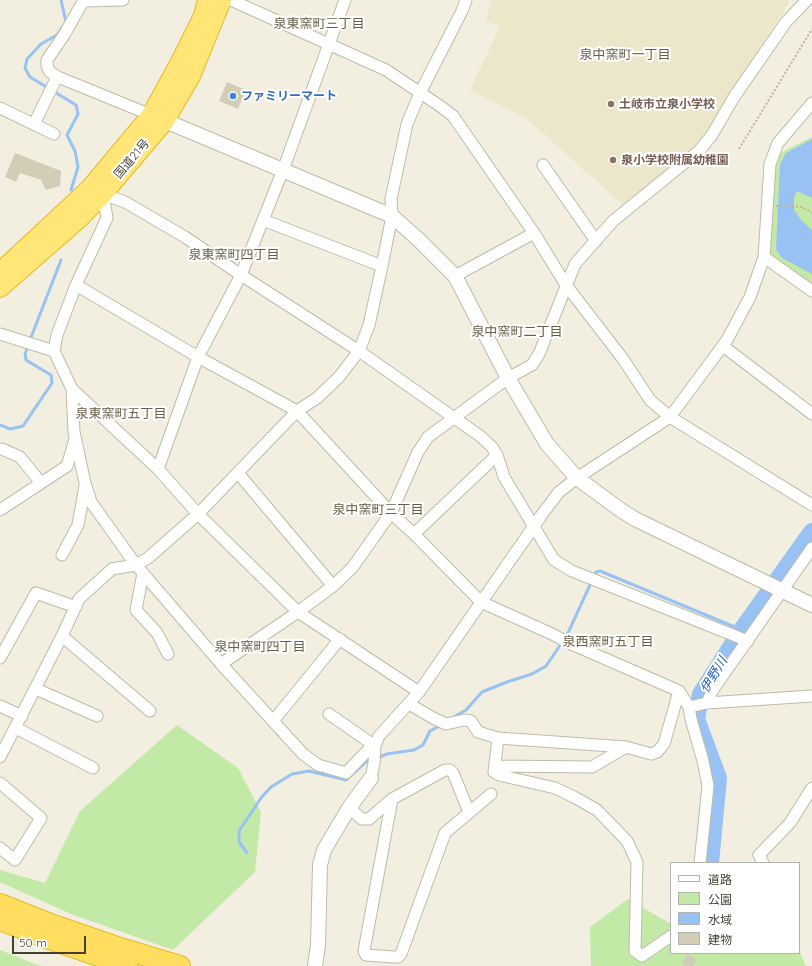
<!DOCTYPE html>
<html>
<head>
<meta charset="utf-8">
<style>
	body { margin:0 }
	#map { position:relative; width:812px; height:966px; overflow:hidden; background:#f2efe1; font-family:Quicksand,"Noto Sans JP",sans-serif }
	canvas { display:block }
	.legend { position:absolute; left:670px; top:862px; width:130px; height:92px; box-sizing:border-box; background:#fff; border:1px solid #b4b2ad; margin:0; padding:5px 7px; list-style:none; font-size:12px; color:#433f32 }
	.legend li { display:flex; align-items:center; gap:8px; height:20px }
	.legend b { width:20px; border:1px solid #b4b2ad }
	.scale { position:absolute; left:12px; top:936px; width:74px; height:18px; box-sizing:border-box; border:2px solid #433f32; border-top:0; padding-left:5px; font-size:12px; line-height:14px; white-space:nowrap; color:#433f32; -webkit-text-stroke:3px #fff; paint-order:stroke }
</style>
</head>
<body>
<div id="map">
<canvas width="812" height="966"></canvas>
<ul class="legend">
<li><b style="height:5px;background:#fff"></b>道路</li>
<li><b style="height:11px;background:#c2eaa6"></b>公園</li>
<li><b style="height:11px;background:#98c2f4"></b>水域</li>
<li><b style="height:11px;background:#d3ccb6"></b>建物</li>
</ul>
<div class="scale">50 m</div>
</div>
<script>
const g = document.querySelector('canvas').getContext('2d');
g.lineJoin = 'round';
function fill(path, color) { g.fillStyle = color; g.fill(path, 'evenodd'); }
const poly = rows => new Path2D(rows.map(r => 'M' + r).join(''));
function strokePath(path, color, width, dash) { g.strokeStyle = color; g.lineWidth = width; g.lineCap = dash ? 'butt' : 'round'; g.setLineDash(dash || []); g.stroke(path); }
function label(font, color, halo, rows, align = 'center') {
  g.font = font + ' Quicksand,"Noto Sans JP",sans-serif'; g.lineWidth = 4; g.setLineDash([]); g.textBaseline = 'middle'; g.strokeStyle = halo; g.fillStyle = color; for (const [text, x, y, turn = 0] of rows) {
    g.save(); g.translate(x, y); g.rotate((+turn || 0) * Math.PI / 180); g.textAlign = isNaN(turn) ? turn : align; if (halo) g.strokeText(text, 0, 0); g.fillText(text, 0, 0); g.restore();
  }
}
const education = poly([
	[492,0,788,0,789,3,697,146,623,205,526,118,470,90,500,26,485,21]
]);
const green = poly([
	[812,137,812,287,779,264,770,253,773,171,778,154],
	[177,725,238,768,261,812,255,872,173,950,71,914,0,882,0,870,45,883,80,811],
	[628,899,671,924,671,953,799,953,799,950,806,966,591,966,590,927],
	[0,950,35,964,43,966,0,966]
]);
const water = poly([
	[812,139,812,198,797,191,794,198,794,210,801,220,812,230,812,274,782,258,776,249,780,164,786,153]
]);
const stream = poly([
	[61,0,66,22,57,35,41,44,27,59,25,68,30,77,76,105,78,114,67,135,75,151,78,167,71,190],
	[30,340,61,260],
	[0,425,10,429,23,426,52,383,51,375,26,360,25,354,28,346],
	[452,718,466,710,482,692,507,682,532,674,546,666,567,635,596,572,600,571,742,630],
	[377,758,387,754,414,750,423,745,430,731,441,725],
	[247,853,239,842,239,831,261,798,271,787,292,774,309,771,346,780,367,761,371,760]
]);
const river = poly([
	[710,863,718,778,696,719,701,694,742,630,812,532]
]);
const building = poly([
	[227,82,246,90,238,109,219,101],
	[15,153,61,171,60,186,46,190,41,180,20,173,16,182,5,177]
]);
const minorTunnel = poly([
	[686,966,694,953]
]);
const path = poly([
	[739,149,812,29],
	[776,206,801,207,812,212]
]);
const minor = poly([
	[84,0,64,35,47,60,47,66,50,72,58,77,151,115],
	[231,0,386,70,440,106,453,116,534,233,566,285,623,359,650,400,670,417,812,505],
	[84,1,123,0],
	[0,108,54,134],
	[34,124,57,77],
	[543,165,596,241],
	[263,220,382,266],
	[764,257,812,291],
	[455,276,534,233],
	[76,285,198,357,297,411,391,513,414,534,481,602,552,634,569,643,679,691,689,707,691,719,703,761,708,786,700,863],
	[0,334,54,351],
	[723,346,812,414],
	[72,389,74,432,85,483,91,502,136,565,221,664,303,754,318,765,346,773,368,750,375,746],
	[2,449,20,457,41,483],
	[158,469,198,357,241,275,283,170,345,0],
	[238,473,333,586],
	[0,510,67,466,75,439],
	[414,534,497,455],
	[62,555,78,525,85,486],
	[143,573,136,610,157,633,168,654],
	[62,636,150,711],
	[0,658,36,593,76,607],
	[221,664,298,612,333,586,352,568,391,513,418,452,428,437,508,378,532,365,539,354,575,264,613,221,699,151,712,135,734,97,786,22,807,0],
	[36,689,97,716],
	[419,692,298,612,198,514,158,469,72,389,54,351,57,335,76,285,107,218,103,194,125,202,185,237,241,275,359,351,480,436,492,447,497,455,504,477,554,560,572,571,748,641],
	[707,703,712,691,812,548],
	[409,704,435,719,446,724,464,720,471,721,478,732,498,738,626,747,651,754,657,752,664,744,679,691],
	[0,706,22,716],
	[689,707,707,703,812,696],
	[329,714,375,746],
	[273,721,340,639],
	[16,728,93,768],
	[498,738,494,772,499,775,555,788,574,797,597,810,627,841,637,862,635,951,642,956,671,936],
	[0,757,62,636,79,599,112,569,136,565,148,558,198,514,297,411,317,398,339,377,359,351,369,325,382,266,392,216,391,199,407,124,420,93,462,11,466,0],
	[495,766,592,767,626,747],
	[371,778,374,763,375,746,379,736,419,692,543,513,559,492,577,478,670,417,727,340,750,297,764,257,770,164,778,143,812,103],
	[0,783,41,818,15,860,0,848],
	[392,799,364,951,366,955,393,957,398,957,401,954,445,833,491,794],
	[349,808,362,819,369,819,392,799,445,770,450,770,453,773,469,812],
	[763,863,759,855,790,823,812,788]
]);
const tertiary = poly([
	[156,117,392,216,419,240,455,276,508,378,547,444,577,478,622,511,635,519,812,605],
	[315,966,318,945,320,865,324,850,349,808,371,778]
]);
const trunk = poly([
	[0,272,90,188,151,115,180,62,203,16,207,0],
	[0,288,79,219,103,194,165,121,191,76,222,0]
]);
const motorway = poly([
	[0,904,53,925,114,946,180,966],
	[0,920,47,938,127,966]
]);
const markers = [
	[233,96,4,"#3f7fe0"],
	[611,104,4,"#8d6e63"],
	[613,160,4,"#8d6e63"]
];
const shopNames = [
	["ファミリーマート",241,96]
];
const educationNames = [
	["土岐市立泉小学校",619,104],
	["泉小学校附属幼稚園",621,160]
];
const streetNames = [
	["国道21号",132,159,-50]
];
const neighbourhoodNames = [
	["泉東窯町三丁目",319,24],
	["泉中窯町一丁目",625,55],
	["泉東窯町四丁目",234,255],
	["泉中窯町二丁目",517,332],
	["泉東窯町五丁目",121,414],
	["泉中窯町三丁目",378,510],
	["泉西窯町五丁目",608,642],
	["泉中窯町四丁目",260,647]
];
const waterNames = [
	["伊野川",714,675,-59]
];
fill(education, '#ece7ca');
fill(green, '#c2eaa6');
fill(water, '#98c2f4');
strokePath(stream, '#98c2f4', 3);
strokePath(river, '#98c2f4', 18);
fill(building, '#d3ccb6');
strokePath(minorTunnel, '#cfccbe', 11, [11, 5.5]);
strokePath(minor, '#c0bba6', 13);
strokePath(tertiary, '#c0bba6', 16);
strokePath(trunk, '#e6b926', 20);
strokePath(motorway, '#e6b926', 22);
strokePath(path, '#c0b694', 2, [2, 2]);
strokePath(minor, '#fff', 11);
strokePath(tertiary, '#fff', 14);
strokePath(trunk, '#ffe676', 18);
strokePath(motorway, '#ffde5f', 20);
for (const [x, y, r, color] of markers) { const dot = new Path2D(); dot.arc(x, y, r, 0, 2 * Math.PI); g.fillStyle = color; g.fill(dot); strokePath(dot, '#fff', 1.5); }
label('bold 12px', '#366cbe', '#fff', shopNames, 'left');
label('bold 12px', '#785e54', '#fff', educationNames, 'left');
label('12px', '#433f32', '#fff', streetNames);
label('13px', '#675e48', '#fff', neighbourhoodNames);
label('italic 13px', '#2665b4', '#fff', waterNames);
</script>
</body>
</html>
